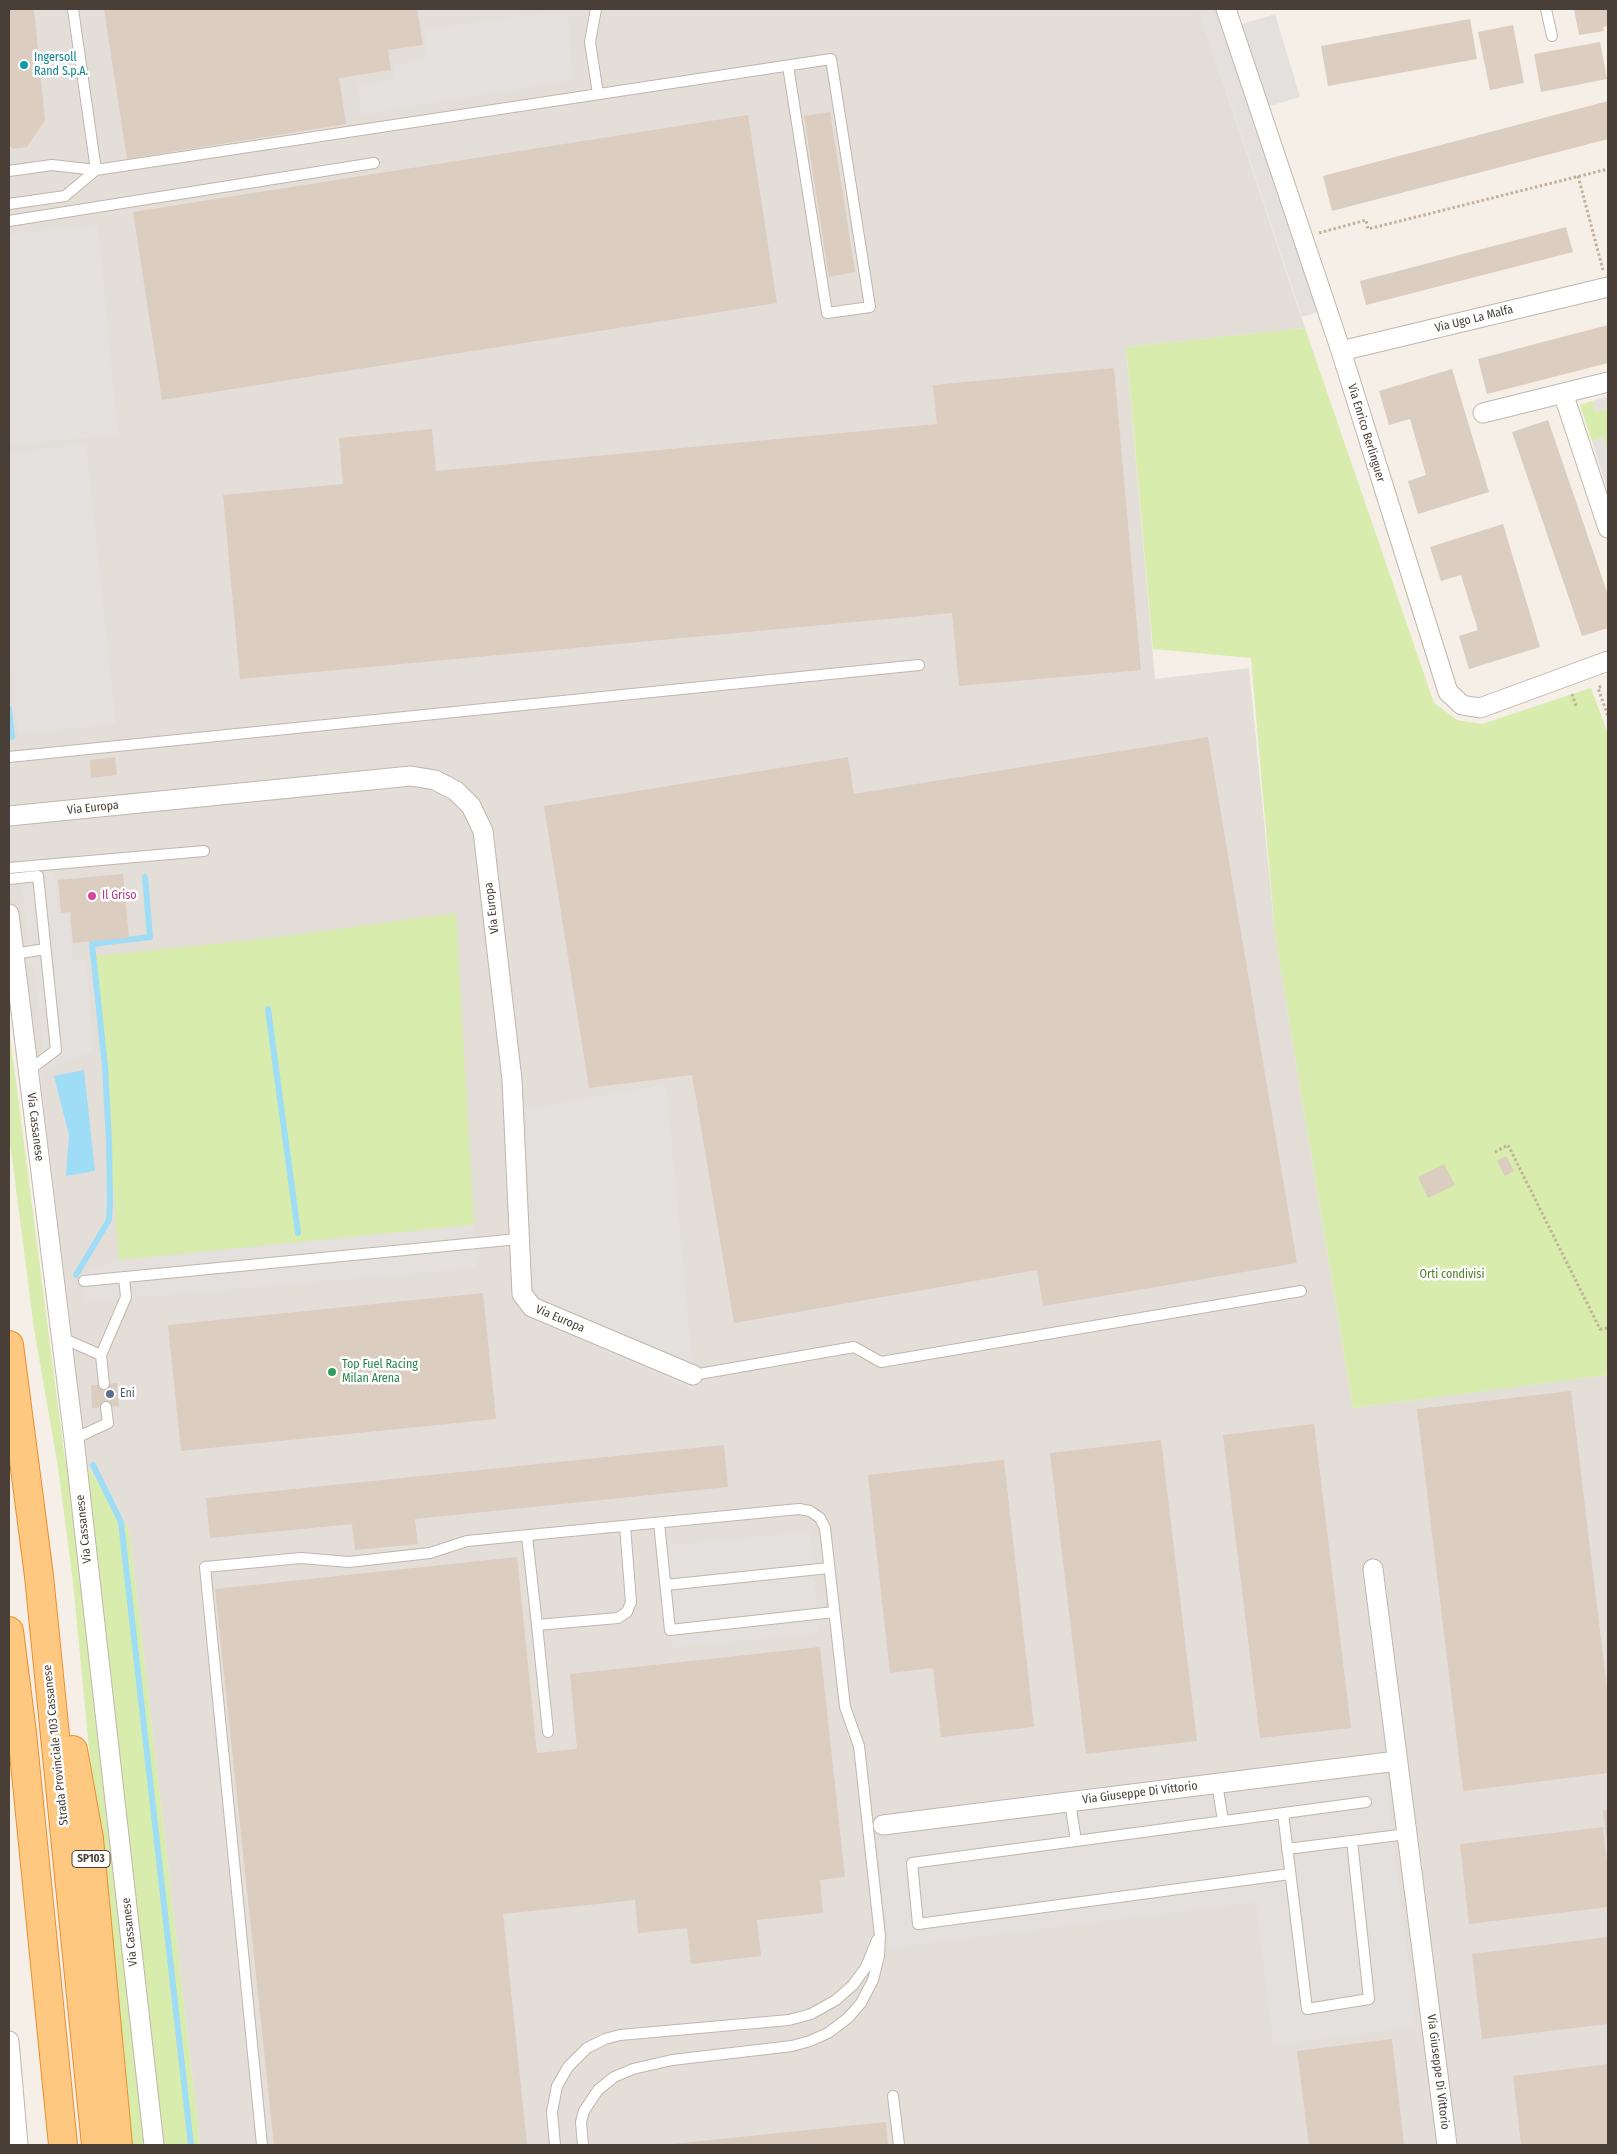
<!DOCTYPE html>
<html>
<head>
<meta charset="utf-8">
<style>
	body { margin:0 }
	#map { position:relative; width:1617px; height:2154px; overflow:hidden; background:#f5efe8; font-family:"Fira Sans Condensed",sans-serif }
	canvas { display:block }
	.frame { position:absolute; inset:0; border:10px solid #493f36; pointer-events:none }
</style>
</head>
<body>
<div id="map">
<canvas width="1617" height="2154"></canvas>
<div class="frame"></div>
</div>
<script>
const g = document.querySelector('canvas').getContext('2d');
g.lineJoin = 'round';
function fill(path, color) { g.fillStyle = color; g.fill(path, 'evenodd'); }
const poly = rows => new Path2D(rows.map(r => 'M' + r).join(''));
function strokePath(path, color, width, dash) { g.strokeStyle = color; g.lineWidth = width; g.lineCap = dash ? 'butt' : 'round'; g.setLineDash(dash || []); g.stroke(path); }
function label(font, color, halo, rows, align = 'center') {
  g.font = font + ' "Fira Sans Condensed",sans-serif'; g.lineWidth = 5; g.setLineDash([]); g.textBaseline = 'middle'; g.strokeStyle = halo; g.fillStyle = color; for (const [text, x, y, turn = 0] of rows) {
    g.save(); g.translate(x, y); g.rotate((+turn || 0) * Math.PI / 180); g.textAlign = isNaN(turn) ? turn : align; if (halo) g.strokeText(text, 0, 0); g.fillText(text, 0, 0); g.restore();
  }
}
const industrial = poly([
	[9,9,1199,9,1305,328,1126,347,1155,679,1249,668,1275,934,1353,1408,1608,1375,1608,2145,200,2145,129,1528,87,1466,40,1076,9,912]
]);
const green = poly([
	[1305,328,1434,703,1457,720,1482,724,1591,688,1608,734,1608,1375,1353,1408,1275,934,1251,658,1153,649,1126,347],
	[1592,401,1596,412,1608,408,1608,453,1603,437,1592,441,1580,405],
	[456,913,474,1225,119,1260,95,956,272,938],
	[9,1028,65,1460,74,1469,144,2145,127,2145,73,1582,58,1467,34,1329,9,1134],
	[87,1466,129,1528,200,2145,161,2145]
]);
const parking = poly([
	[568,9,572,80,361,115,357,84,393,80,394,66,426,58,426,29],
	[1199,9,1226,9,1233,27,1275,14,1300,97,1260,109,1326,309,1302,317],
	[98,225,118,435,9,445,9,234],
	[1608,396,1608,408,1596,412,1592,401],
	[1603,437,1608,453,1608,492,1592,441],
	[86,444,116,724,18,734,9,648,9,452],
	[54,865,59,916,68,916,73,960,86,959,93,1051,45,1070,34,965,30,965,20,869],
	[666,1084,695,1391,534,1321,525,1109],
	[474,1225,476,1268,85,1302,83,1272,119,1260],
	[810,1531,819,1633,673,1648,663,1546],
	[1385,1773,1416,2027,1273,2045,1256,1902,889,1948,876,1836]
]);
const water = poly([
	[84,1070,95,1171,66,1176,69,1135,54,1076]
]);
const stream = poly([
	[9,709,12,737],
	[268,1009,298,1233],
	[76,1275,109,1220,110,1203,109,1141,105,1066,92,944,150,937,145,877],
	[93,1465,121,1522,191,2145]
]);
const building = poly([
	[9,9,34,9,45,120,27,147,13,149,9,145],
	[104,9,417,9,423,45,388,50,391,70,339,78,346,124,127,159],
	[1574,9,1607,9,1608,26,1603,27,1604,31,1579,35],
	[1470,19,1477,59,1328,86,1321,46],
	[1513,25,1524,83,1490,90,1478,32],
	[1600,42,1607,79,1541,92,1534,54],
	[1608,101,1608,139,1332,211,1323,176],
	[830,112,855,272,829,277,804,116],
	[748,115,777,303,162,400,133,212],
	[1566,227,1573,252,1366,305,1360,281],
	[1608,325,1608,363,1487,394,1478,359],
	[1114,368,1141,670,959,686,952,613,240,679,223,495,343,484,339,438,432,429,436,471,937,424,933,385],
	[1452,369,1489,492,1418,514,1408,481,1426,475,1410,419,1389,425,1379,391],
	[1548,420,1608,595,1608,628,1582,636,1512,432],
	[1503,524,1540,647,1469,669,1459,636,1478,630,1461,575,1441,581,1430,547],
	[1208,737,1297,1263,1043,1306,1037,1270,734,1323,692,1075,589,1088,544,806,848,757,854,794],
	[115,757,117,775,91,778,90,760],
	[123,874,129,938,73,943,70,912,61,913,58,880],
	[1506,1156,1514,1171,1505,1176,1497,1161],
	[1444,1164,1455,1185,1428,1198,1418,1177],
	[483,1293,496,1419,181,1451,168,1325],
	[117,1383,119,1406,92,1408,91,1385],
	[1571,1391,1608,1697,1608,1773,1463,1791,1417,1409],
	[1314,1424,1351,1728,1260,1738,1223,1435],
	[1161,1440,1197,1741,1086,1754,1050,1453],
	[724,1445,728,1487,415,1519,418,1544,355,1550,352,1524,210,1538,206,1498],
	[1004,1460,1034,1727,941,1737,933,1668,890,1673,868,1475],
	[517,1557,537,1753,577,1749,570,1674,820,1647,845,1877,820,1880,823,1913,757,1920,761,1956,691,1964,687,1928,638,1933,635,1900,503,1914,527,2145,274,2145,215,1589],
	[1603,1810,1608,1810,1608,1843,1607,1843],
	[1603,1827,1608,1871,1608,1907,1469,1924,1460,1844],
	[1608,1937,1608,2024,1482,2039,1472,1954],
	[1392,2039,1404,2145,1309,2145,1297,2051],
	[1608,2064,1608,2145,1521,2145,1513,2076],
	[886,2122,888,2145,673,2145,672,2144]
]);
const path = poly([
	[1578,176,1603,270],
	[1319,233,1366,220,1368,229,1608,169],
	[1601,686,1598,688,1608,716],
	[1572,694,1576,706],
	[1495,1152,1508,1145,1600,1329,1608,1328]
]);
const service = poly([
	[73,9,96,170],
	[596,9,590,42,598,94],
	[1546,9,1552,36],
	[9,171,52,165,96,170,831,59,870,307,827,313,788,66],
	[9,204,65,196,96,170],
	[9,221,374,163],
	[9,757,919,665],
	[9,868,204,851],
	[9,879,38,876,56,1050,28,1071],
	[14,954,45,949],
	[84,1281,518,1239],
	[62,1338,101,1355,104,1384],
	[101,1355,126,1297,124,1277],
	[693,1375,854,1347,881,1362,1301,1291],
	[74,1439,108,1423,106,1407],
	[659,1523,670,1630,834,1612],
	[527,1536,537,1625,618,1618,627,1612,631,1602,625,1526],
	[666,1585,829,1568],
	[537,1625,548,1732],
	[1217,1783,1223,1821],
	[1070,1802,1076,1841],
	[1283,1813,1307,2009,1369,1999,1352,1841],
	[1287,1849,1407,1834],
	[1290,1874,918,1924,912,1863,1366,1802],
	[893,2096,899,2145],
	[262,2145,205,1567,301,1558,349,1562,430,1553,467,1541,799,1509,810,1511,820,1518,825,1528,845,1707,859,1746,880,1936,879,1956,873,1980,861,2003,848,2018,828,2033,810,2041,792,2046,672,2060,633,2069,614,2077,598,2090,584,2111,581,2122,583,2145],
	[555,2145,552,2112,557,2086,568,2067,587,2048,605,2039,620,2035,789,2020,811,2014,836,2000,853,1985,866,1967,877,1940]
]);
const minor = poly([
	[1226,9,1341,351,1448,692,1462,705,1480,708,1608,661],
	[1341,351,1608,287],
	[1563,393,1608,528],
	[1483,413,1608,382],
	[9,816,411,776,435,780,456,791,471,806,483,831,512,1080,522,1294,532,1307,693,1375],
	[9,914,74,1439,154,2145],
	[1373,1569,1447,2145],
	[883,1825,1397,1761],
	[9,2041,18,2145]
]);
const trunk = poly([
	[9,1345,39,1576,96,2145],
	[9,1631,22,1733,63,2145],
	[73,1750,89,1839,118,2145]
]);
const markers = [
	[24,65,5,"#0f9aa8"],
	[92,896,5,"#d1479c"],
	[332,1372,5,"#2e9e5b"],
	[110,1394,5,"#5c6f8a"]
];
const shields = [
	[91,1859,38]
];
const shieldNames = [
	["SP103",91,1859]
];
const cultureNames = [
	["Ingersoll",34,58],
	["Rand S.p.A.",34,72]
];
const streetNames = [
	["Via Ugo La Malfa",1474,319,-14],
	["Via Enrico Berlinguer",1366,433,73],
	["Via Europa",93,808,-6],
	["Via Europa",492,908,-97],
	["Via Cassanese",35,1127,83],
	["Via Europa",560,1319,23],
	["Via Cassanese",84,1529,-96],
	["Strada Provinciale 103 Cassanese",56,1745,-96],
	["Via Giuseppe Di Vittorio",1140,1793,-7],
	["Via Cassanese",130,1932,-96],
	["Via Giuseppe Di Vittorio",1438,2072,83]
];
const hotelNames = [
	["Il Griso",102,896]
];
const parkNames = [
	["Orti condivisi",1452,1275]
];
const leisureNames = [
	["Top Fuel Racing",342,1365],
	["Milan Arena",342,1379]
];
const serviceNames = [
	["Eni",120,1394]
];
fill(industrial, '#e4ded9');
fill(green, '#d7ecad');
fill(parking, '#e3e0dd');
fill(water, '#9fddf6');
strokePath(stream, '#9fddf6', 6);
fill(building, '#dbcdbf');
strokePath(service, '#c1b6a9', 12);
strokePath(minor, '#c1b6a9', 21);
strokePath(trunk, '#ea8e2d', 30);
strokePath(path, '#c4b099', 3, [2.5, 2.5]);
strokePath(service, '#fff', 10);
strokePath(minor, '#fff', 19);
strokePath(trunk, '#ffc880', 28);
for (const [x, y, r, color] of markers) { const dot = new Path2D(); dot.arc(x, y, r, 0, 2 * Math.PI); g.fillStyle = color; g.fill(dot); strokePath(dot, '#fff', 2); }
for (const [x, y, w] of shields) { const box = new Path2D(); box.roundRect(x - w / 2, y - 8.5, w, 17, 4); g.fillStyle = '#fff'; g.fill(box); strokePath(box, '#493f36', 1); }
label('bold 11px', '#493f36', null, shieldNames);
label('12px', '#0d838f', '#fff', cultureNames, 'left');
label('12px', '#493f36', '#fff', streetNames);
label('12px', '#b23c85', '#fff', hotelNames, 'left');
label('12px', '#518023', '#fff', parkNames);
label('12px', '#27864d', '#fff', leisureNames, 'left');
label('12px', '#4e5e75', '#fff', serviceNames, 'left');
</script>
</body>
</html>
